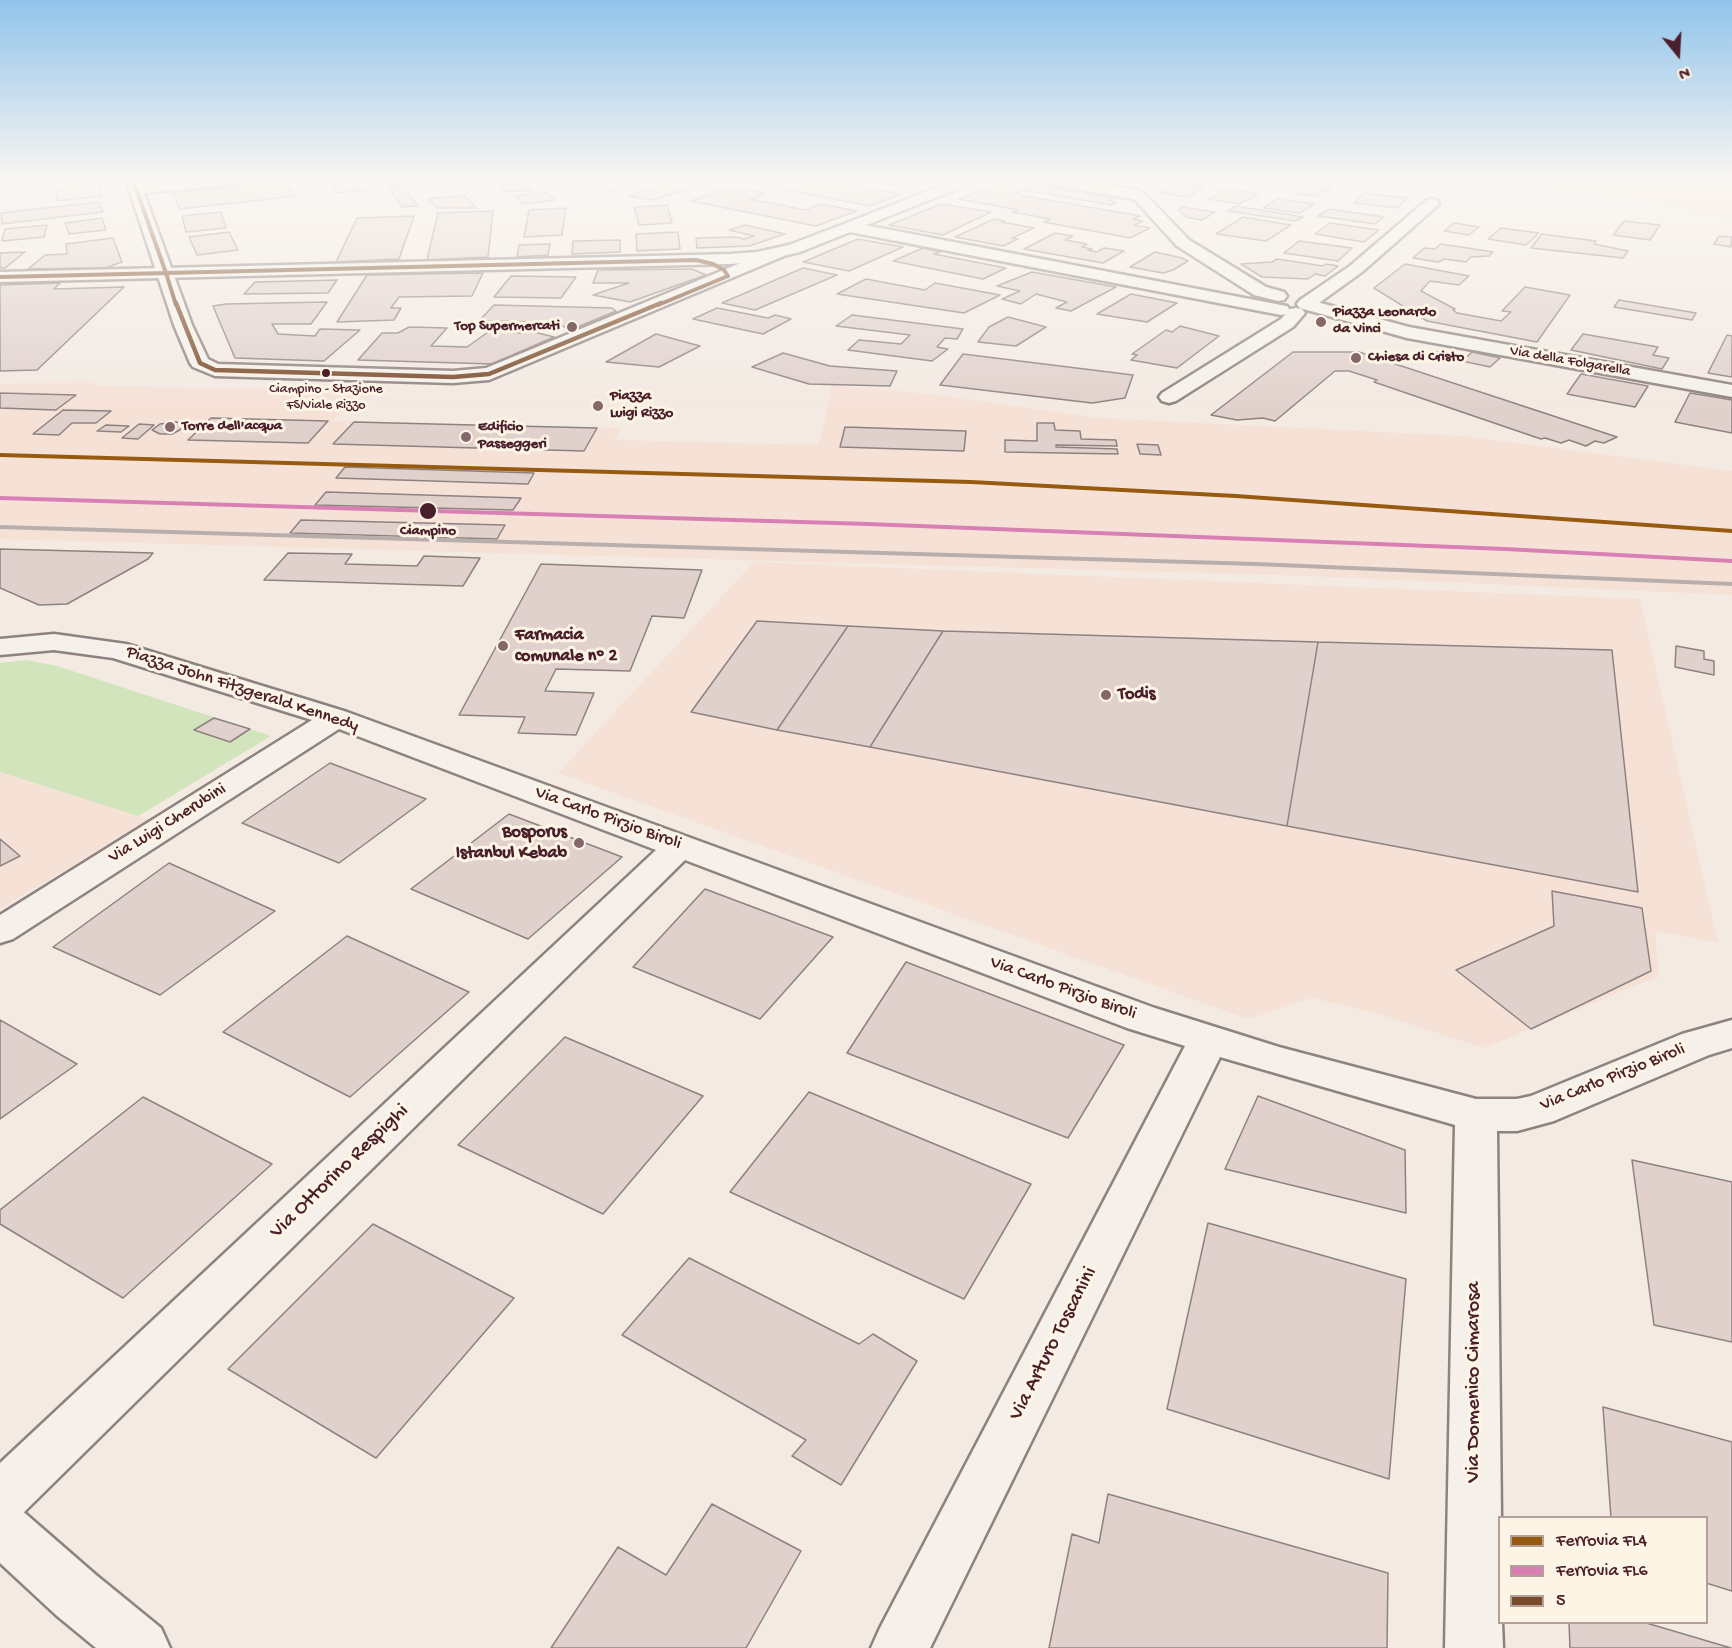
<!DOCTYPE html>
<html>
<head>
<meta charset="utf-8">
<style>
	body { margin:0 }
	#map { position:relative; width:1732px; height:1648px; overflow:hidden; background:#f3eae2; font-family:"Gochi Hand",sans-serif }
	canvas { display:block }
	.legend { position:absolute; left:1498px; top:1516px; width:210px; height:108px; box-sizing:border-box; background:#fcf5e5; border:2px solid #b59f9b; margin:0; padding:8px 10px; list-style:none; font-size:18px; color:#4a1f2b }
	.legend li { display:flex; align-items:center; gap:12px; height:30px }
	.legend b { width:30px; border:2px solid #b59f9b }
	.north { position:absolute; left:1648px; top:24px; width:60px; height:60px; -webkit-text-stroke:4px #fcf5e5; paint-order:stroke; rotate:162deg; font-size:16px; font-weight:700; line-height:24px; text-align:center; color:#4a1f2b }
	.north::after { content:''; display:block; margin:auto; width:21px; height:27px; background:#4a1f2b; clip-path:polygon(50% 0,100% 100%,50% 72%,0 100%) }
</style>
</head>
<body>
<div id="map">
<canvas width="1732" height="1648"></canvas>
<ul class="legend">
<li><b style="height:8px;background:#965b0e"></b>Ferrovia FL4</li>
<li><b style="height:8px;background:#d880b4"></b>Ferrovia FL6</li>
<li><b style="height:8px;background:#7a4b2a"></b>5</li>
</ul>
<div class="north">N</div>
</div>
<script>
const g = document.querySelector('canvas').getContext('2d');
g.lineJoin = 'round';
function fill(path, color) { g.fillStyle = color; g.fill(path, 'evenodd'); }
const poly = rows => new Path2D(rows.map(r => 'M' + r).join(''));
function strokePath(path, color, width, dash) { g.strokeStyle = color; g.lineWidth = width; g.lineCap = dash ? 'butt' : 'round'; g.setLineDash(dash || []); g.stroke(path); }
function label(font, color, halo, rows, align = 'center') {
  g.font = font + ' "Gochi Hand",sans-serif'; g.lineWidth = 6; g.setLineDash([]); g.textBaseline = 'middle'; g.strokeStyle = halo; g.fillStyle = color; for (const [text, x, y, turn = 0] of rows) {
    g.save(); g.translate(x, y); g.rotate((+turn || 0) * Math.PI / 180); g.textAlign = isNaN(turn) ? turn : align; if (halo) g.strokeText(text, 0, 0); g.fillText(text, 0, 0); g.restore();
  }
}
const built = poly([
	[1524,180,1732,180,1732,218],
	[87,382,102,386,378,391,370,398,355,398,333,421,621,428,614,440,818,445,825,422,831,385,938,395,1099,418,1462,436,1732,471,1732,595,1309,576,0,539,0,384],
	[754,562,1640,599,1718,943,1655,931,1659,976,1484,1048,1379,1014,1312,998,1248,1019,558,773],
	[0,772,138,816,148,820,0,909]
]);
const green = poly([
	[27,660,57,666,271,736,138,816,0,772,0,663]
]);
const building = poly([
	[0,180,43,180,0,184,0,180],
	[329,180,369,180,376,189,336,193,329,180],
	[384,180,429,180,431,181,388,186,384,180],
	[591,180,624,180,635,188,606,191,591,180],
	[677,180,714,180,653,200,628,196,677,180],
	[759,180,823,180,902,194,870,206,749,183,759,180],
	[861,180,936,180,915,188,861,180],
	[1008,180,1109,194,1104,196,1114,198,1108,200,1117,202,1111,205,1024,190,1014,194,1140,216,1133,219,1143,221,1134,225,1150,228,1130,238,1044,222,1050,219,1012,212,1018,210,959,199,1008,180],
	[1297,180,1333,185,1316,196,1297,194,1308,186,1292,183,1297,180],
	[285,181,297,196,180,209,172,193,285,181],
	[100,183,102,196,57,201,57,187,100,183],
	[526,183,532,190,505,192,499,186,526,183],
	[1177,183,1204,187,1188,197,1160,193,1177,183],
	[404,187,418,206,402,207,388,188,404,187],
	[733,187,766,193,750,199,805,210,821,204,857,211,816,226,691,201,733,187],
	[1228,189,1258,194,1239,204,1208,199,1228,189],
	[546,192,555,200,523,204,515,196,546,192],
	[1364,193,1407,198,1397,208,1354,203,1364,193],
	[464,195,476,208,437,208,428,199,464,195],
	[1277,199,1314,204,1300,213,1263,208,1277,199],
	[99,202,103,212,2,224,1,213,99,202],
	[941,204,991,212,943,235,889,225,941,204],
	[667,205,672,223,639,225,634,207,667,205],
	[1236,206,1303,217,1295,221,1228,211,1236,206],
	[1182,207,1215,212,1202,220,1186,217,1179,210,1182,207],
	[566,208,562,235,524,237,529,210,566,208],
	[1329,209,1384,217,1375,224,1318,216,1329,209],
	[493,211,488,257,427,260,438,213,493,211],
	[221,212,226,228,186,232,182,216,221,212],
	[414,216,399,259,336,262,357,218,414,216],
	[1243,217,1291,225,1266,241,1216,234,1243,217],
	[102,218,106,230,69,234,65,223,102,218],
	[994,219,1005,221,1002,222,1034,228,1012,238,1018,239,1003,246,955,237,994,219],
	[1624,221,1660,225,1650,240,1613,235,1624,221],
	[1330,223,1379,230,1364,242,1315,234,1330,223],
	[1454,223,1479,227,1469,235,1444,231,1454,223],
	[47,225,44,237,2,241,5,229,47,225],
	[745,225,785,234,749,246,697,248,696,238,736,237,744,239,754,236,729,230,745,225],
	[1501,228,1539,233,1526,245,1488,239,1501,228],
	[229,232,238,250,197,255,189,237,229,232],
	[678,232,680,249,637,251,636,234,678,232],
	[1055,233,1073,236,1065,240,1087,244,1082,247,1092,249,1088,250,1097,252,1104,248,1124,251,1103,263,1024,249,1055,233],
	[1542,234,1596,241,1594,244,1628,251,1623,258,1531,248,1542,234],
	[1719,236,1732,237,1731,247,1714,244,1719,236],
	[113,238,122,262,105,268,28,269,45,255,67,254,66,244,113,238],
	[858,239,903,247,849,271,803,262,858,239],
	[620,240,620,252,572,254,573,241,620,240],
	[1299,241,1352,248,1338,261,1284,253,1299,241],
	[550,244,548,255,517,257,519,245,550,244],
	[1441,244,1493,252,1489,256,1471,257,1466,262,1445,259,1438,262,1413,258,1424,248,1435,249,1441,244],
	[923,248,940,252,934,254,1006,268,983,279,893,261,923,248],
	[25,252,5,268,0,268,0,253,25,252],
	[1155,252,1182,258,1188,261,1173,270,1163,273,1130,267,1155,252],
	[1277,259,1323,266,1326,264,1338,266,1325,276,1315,274,1308,279,1262,277,1241,264,1272,262,1277,259],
	[1405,264,1469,276,1459,285,1430,281,1421,291,1455,309,1453,310,1457,313,1501,321,1511,312,1502,311,1525,287,1570,295,1537,342,1427,321,1374,288,1405,264],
	[803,268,837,275,755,310,722,303,803,268],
	[692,269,706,275,630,302,593,295,629,283,593,283,598,270,692,269],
	[1032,272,1116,287,1071,311,1056,308,1067,302,1036,294,1021,304,1002,299,1020,291,997,286,1032,272],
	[483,273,472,296,399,297,391,308,401,308,394,320,337,322,367,275,483,273],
	[511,276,576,277,561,298,494,297,511,276],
	[866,279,925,290,935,283,1000,295,964,313,837,294,866,279],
	[337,280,328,293,244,294,255,282,337,280],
	[60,283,54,289,124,287,37,370,0,371,0,285,60,283],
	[1131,294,1177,303,1147,322,1097,314,1131,294],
	[1619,300,1696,313,1692,320,1614,307,1619,300],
	[327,302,311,324,272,324,278,334,315,336,320,329,360,330,324,361,235,358,213,306,226,304,327,302],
	[494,305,612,308,616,311,573,329,546,322,479,321,494,305],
	[717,308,768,318,775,315,791,319,763,334,693,319,717,308],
	[852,315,963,329,957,339,945,338,937,347,948,349,932,361,848,350,859,340,901,344,910,335,836,326,852,315],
	[1008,317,1046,327,1016,346,978,342,989,327,1008,317],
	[1180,326,1219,336,1177,368,1131,360,1137,355,1132,354,1166,330,1172,332,1180,326],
	[409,327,447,328,431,346,467,347,491,330,520,333,530,331,554,337,492,364,358,360,382,333,398,333,409,327],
	[656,334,700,346,659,367,606,362,656,334],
	[1583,334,1658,347,1653,355,1669,358,1662,369,1571,350,1583,334],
	[1727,335,1732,336,1732,377,1708,373,1727,335],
	[1442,351,1461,358,1447,361,1428,354,1442,351],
	[1293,352,1359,352,1617,437,1604,443,1595,441,1586,446,1569,440,1561,443,1545,438,1541,439,1374,382,1377,380,1349,371,1335,371,1275,421,1263,418,1237,420,1211,415,1293,352],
	[1472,352,1500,358,1490,367,1462,361,1472,352],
	[783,353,830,366,897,371,890,386,809,384,752,367,783,353],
	[963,354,1133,375,1125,398,1092,403,940,385,963,354],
	[1581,374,1648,386,1635,407,1567,394,1581,374],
	[0,393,76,395,56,410,0,408,0,393],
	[1690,393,1732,400,1732,433,1675,422,1690,393],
	[63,410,111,411,96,423,72,423,59,435,33,434,63,410],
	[211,418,328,421,308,443,188,440,211,418],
	[176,422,184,423,187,426,172,434,160,434,152,430,160,424,176,422],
	[354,422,473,425,597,428,584,451,333,444,354,422],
	[1037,423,1054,423,1055,430,1080,431,1081,439,1116,440,1117,446,1056,445,1056,447,1117,449,1118,454,1005,452,1005,440,1037,441,1037,423],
	[139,424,154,425,138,439,122,438,139,424],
	[106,425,129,426,121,432,97,431,106,425],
	[845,427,966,431,964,451,840,447,845,427],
	[1137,444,1158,445,1161,455,1140,454,1137,444],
	[345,467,534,473,528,484,336,478,345,467],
	[326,492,521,498,513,510,315,505,326,492],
	[301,520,505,525,497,539,290,533,301,520],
	[0,549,153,553,148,559,67,604,39,605,0,588,0,549],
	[288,553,352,554,345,564,417,566,424,556,480,558,463,586,264,580,288,553],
	[541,564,702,570,684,618,652,616,630,671,556,669,545,691,594,693,576,735,518,733,525,717,459,715,541,564],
	[757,621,848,626,777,730,691,712,757,621],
	[848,626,943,631,870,747,777,730,848,626],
	[943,631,1318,642,1287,826,870,747,943,631],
	[1318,642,1612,650,1638,892,1287,826,1318,642],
	[1676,646,1704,651,1704,659,1714,661,1714,675,1675,667,1676,646],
	[214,718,250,729,230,742,194,730,214,718],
	[330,763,426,799,339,863,242,823,330,763],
	[509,814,622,857,528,939,411,889,509,814],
	[0,839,20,856,0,866,0,839],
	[169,863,275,911,160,995,53,947,169,863],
	[705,889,833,937,760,1019,633,967,705,889],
	[1552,891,1642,908,1651,971,1531,1029,1456,970,1554,926,1552,891],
	[347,936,469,992,350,1097,223,1032,347,936],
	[906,962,1124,1045,1068,1138,847,1053,906,962],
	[0,1020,77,1064,0,1119,0,1020],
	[565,1037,703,1096,603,1214,458,1145,565,1037],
	[809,1092,1031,1184,964,1299,730,1192,809,1092],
	[1258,1096,1405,1150,1406,1213,1225,1169,1258,1096],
	[143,1097,272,1164,123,1298,0,1224,0,1210,143,1097],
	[1632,1160,1732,1182,1732,1342,1654,1325,1632,1160],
	[1208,1223,1406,1279,1389,1479,1167,1409,1208,1223],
	[373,1224,514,1298,376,1458,228,1369,373,1224],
	[689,1258,859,1344,873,1334,917,1361,841,1485,792,1456,806,1440,622,1335,689,1258],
	[1603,1407,1732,1442,1732,1591,1706,1583,1706,1518,1611,1518,1603,1407],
	[1108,1494,1388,1573,1387,1648,1049,1648,1072,1534,1099,1543,1108,1494],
	[712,1504,801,1551,746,1648,551,1648,618,1547,666,1575,712,1504],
	[1569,1622,1643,1622,1731,1648,1570,1648,1569,1622]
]);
const minor = poly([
	[126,180,140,180,141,184,195,180,245,180,238,184,144,193,192,325,208,359,218,364,453,371,486,368,772,250,778,248,786,253,784,256,489,380,453,383,215,376,193,367,190,363,174,325,126,180],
	[956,180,974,180,972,183,854,230,849,232,841,227,844,224,956,180],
	[1432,199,1437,200,1439,203,1437,206,1362,272,1312,308,1300,308,1297,304,1300,300,1350,266,1427,200,1432,199],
	[1296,308,1302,309,1305,313,1293,327,1176,401,1169,403,1162,401,1159,397,1162,393,1281,319,1290,309,1296,308],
	[54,634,126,644,347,712,1155,1008,1279,1047,1476,1099,1517,1099,1531,1096,1682,1034,1732,1020,1732,1048,1709,1055,1554,1121,1517,1131,1497,1131,1501,1518,1500,1518,1500,1622,1502,1622,1503,1648,1445,1648,1455,1125,1220,1057,930,1648,871,1648,880,1628,1185,1046,1127,1028,685,860,19,1517,0,1525,0,1463,656,850,339,729,13,939,0,943,0,915,312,720,113,658,54,650,0,655,0,639,54,634]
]);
const tertiary = poly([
	[1040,180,1072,180,1132,189,1144,193,1189,240,1266,287,1284,292,1287,296,1284,300,1278,301,1254,295,1177,246,1134,199,1047,184,1040,180],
	[849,222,1281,305,1287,306,1290,310,1287,314,1281,315,850,232,800,252,757,262,730,264,0,282,0,272,730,254,757,252,789,245,849,222],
	[1306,299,1409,327,1732,385,1732,397,1407,338,1300,308,1297,304,1300,300,1306,299],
	[0,1500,19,1508,96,1575,161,1628,170,1648,96,1648,56,1615,0,1563,0,1500]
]);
const rail = poly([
	[0,527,1256,564,1732,584]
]);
const bus1Far1 = poly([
	[133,180,166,273],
	[0,277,166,273],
	[176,305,166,273,696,260,713,264,724,270,728,276,658,305]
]);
const bus1 = poly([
	[176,303,200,363,215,370,453,377,489,374,661,303]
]);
const rail1 = poly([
	[0,453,971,480,1236,494,1732,529,1732,533,1236,498,971,484,0,457,0,453]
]);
const rail2 = poly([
	[0,496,868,522,1505,547,1732,559,1732,563,1505,551,868,526,0,500,0,496]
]);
const markers = [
	[1321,322,6,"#85666b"],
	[572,327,6,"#85666b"],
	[1356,358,6,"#85666b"],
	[326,373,5,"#4a1f2b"],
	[598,406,6,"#85666b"],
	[170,427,6,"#85666b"],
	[466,437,6,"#85666b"],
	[428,511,9,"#4a1f2b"],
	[503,646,6,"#85666b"],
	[1106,695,6,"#85666b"],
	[579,843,6,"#85666b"]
];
const farBusnames = [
	["Ciampino - Stazione",326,390],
	["FS/Viale Rizzo",326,406]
];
const farPoinames = [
	["Piazza Leonardo",1333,313],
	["da Vinci",1333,330],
	["Top Supermercati",560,327,"right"],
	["Chiesa di Cristo",1368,358],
	["Piazza",610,397],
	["Luigi Rizzo",610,414],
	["Torre dell'acqua",182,427],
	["Edificio",478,428],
	["Passeggeri",478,445]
];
const farStreetnames = [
	["Via della Folgarella",1570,362,10]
];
const farStopnames = [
	["Ciampino",428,532]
];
const poiNames = [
	["Farmacia",515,636],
	["comunale nº 2",515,657],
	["Todis",1118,695],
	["Bosporus",567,833,"right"],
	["Istanbul Kebab",567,854,"right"]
];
const streetNames = [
	["Piazza John Fitzgerald Kennedy",242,690,18],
	["Via Carlo Pirzio Biroli",608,819,20],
	["Via Luigi Cherubini",168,824,-32],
	["Via Carlo Pirzio Biroli",1063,989,20],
	["Via Carlo Pirzio Biroli",1613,1078,-22]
];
const nearStreetnames = [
	["Via Ottorino Respighi",340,1172,-44],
	["Via Arturo Toscanini",1054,1344,-63],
	["Via Domenico Cimarosa",1475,1382,-90]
];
fill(built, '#f6e1d7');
fill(green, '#d1e4bb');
fill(building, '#e1d1cc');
strokePath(building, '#8e8281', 1.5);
strokePath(minor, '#8e8281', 5);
strokePath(tertiary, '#8e8281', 5);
fill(minor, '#f5f1ea');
fill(tertiary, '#f5f1ea');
strokePath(rail, '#b8afac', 4);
strokePath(bus1Far1, '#7a4b2a', 4);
strokePath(bus1, '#7a4b2a', 4.5);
fill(rail1, '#965b0e');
fill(rail2, '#d880b4');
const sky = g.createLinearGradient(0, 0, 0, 410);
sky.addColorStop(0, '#91c4eb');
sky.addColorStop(0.44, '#faf6f2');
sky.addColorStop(1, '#faf6f200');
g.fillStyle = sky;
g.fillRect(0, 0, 1732, 410);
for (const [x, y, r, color] of markers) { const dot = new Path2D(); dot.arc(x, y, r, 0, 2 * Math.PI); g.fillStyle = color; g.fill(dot); strokePath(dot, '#fcf5e5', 2); }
label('14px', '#4a1f2b', '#fcf5e5', farBusnames);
label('bold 15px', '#4a1f2b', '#fcf5e5', farPoinames, 'left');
label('15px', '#4a1f2b', '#fcf5e5', farStreetnames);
label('bold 15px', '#4a1f2b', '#fcf5e5', farStopnames);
label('bold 18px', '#4a1f2b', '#fcf5e5', poiNames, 'left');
label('18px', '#4a1f2b', '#fcf5e5', streetNames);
label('21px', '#4a1f2b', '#fcf5e5', nearStreetnames);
</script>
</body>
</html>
